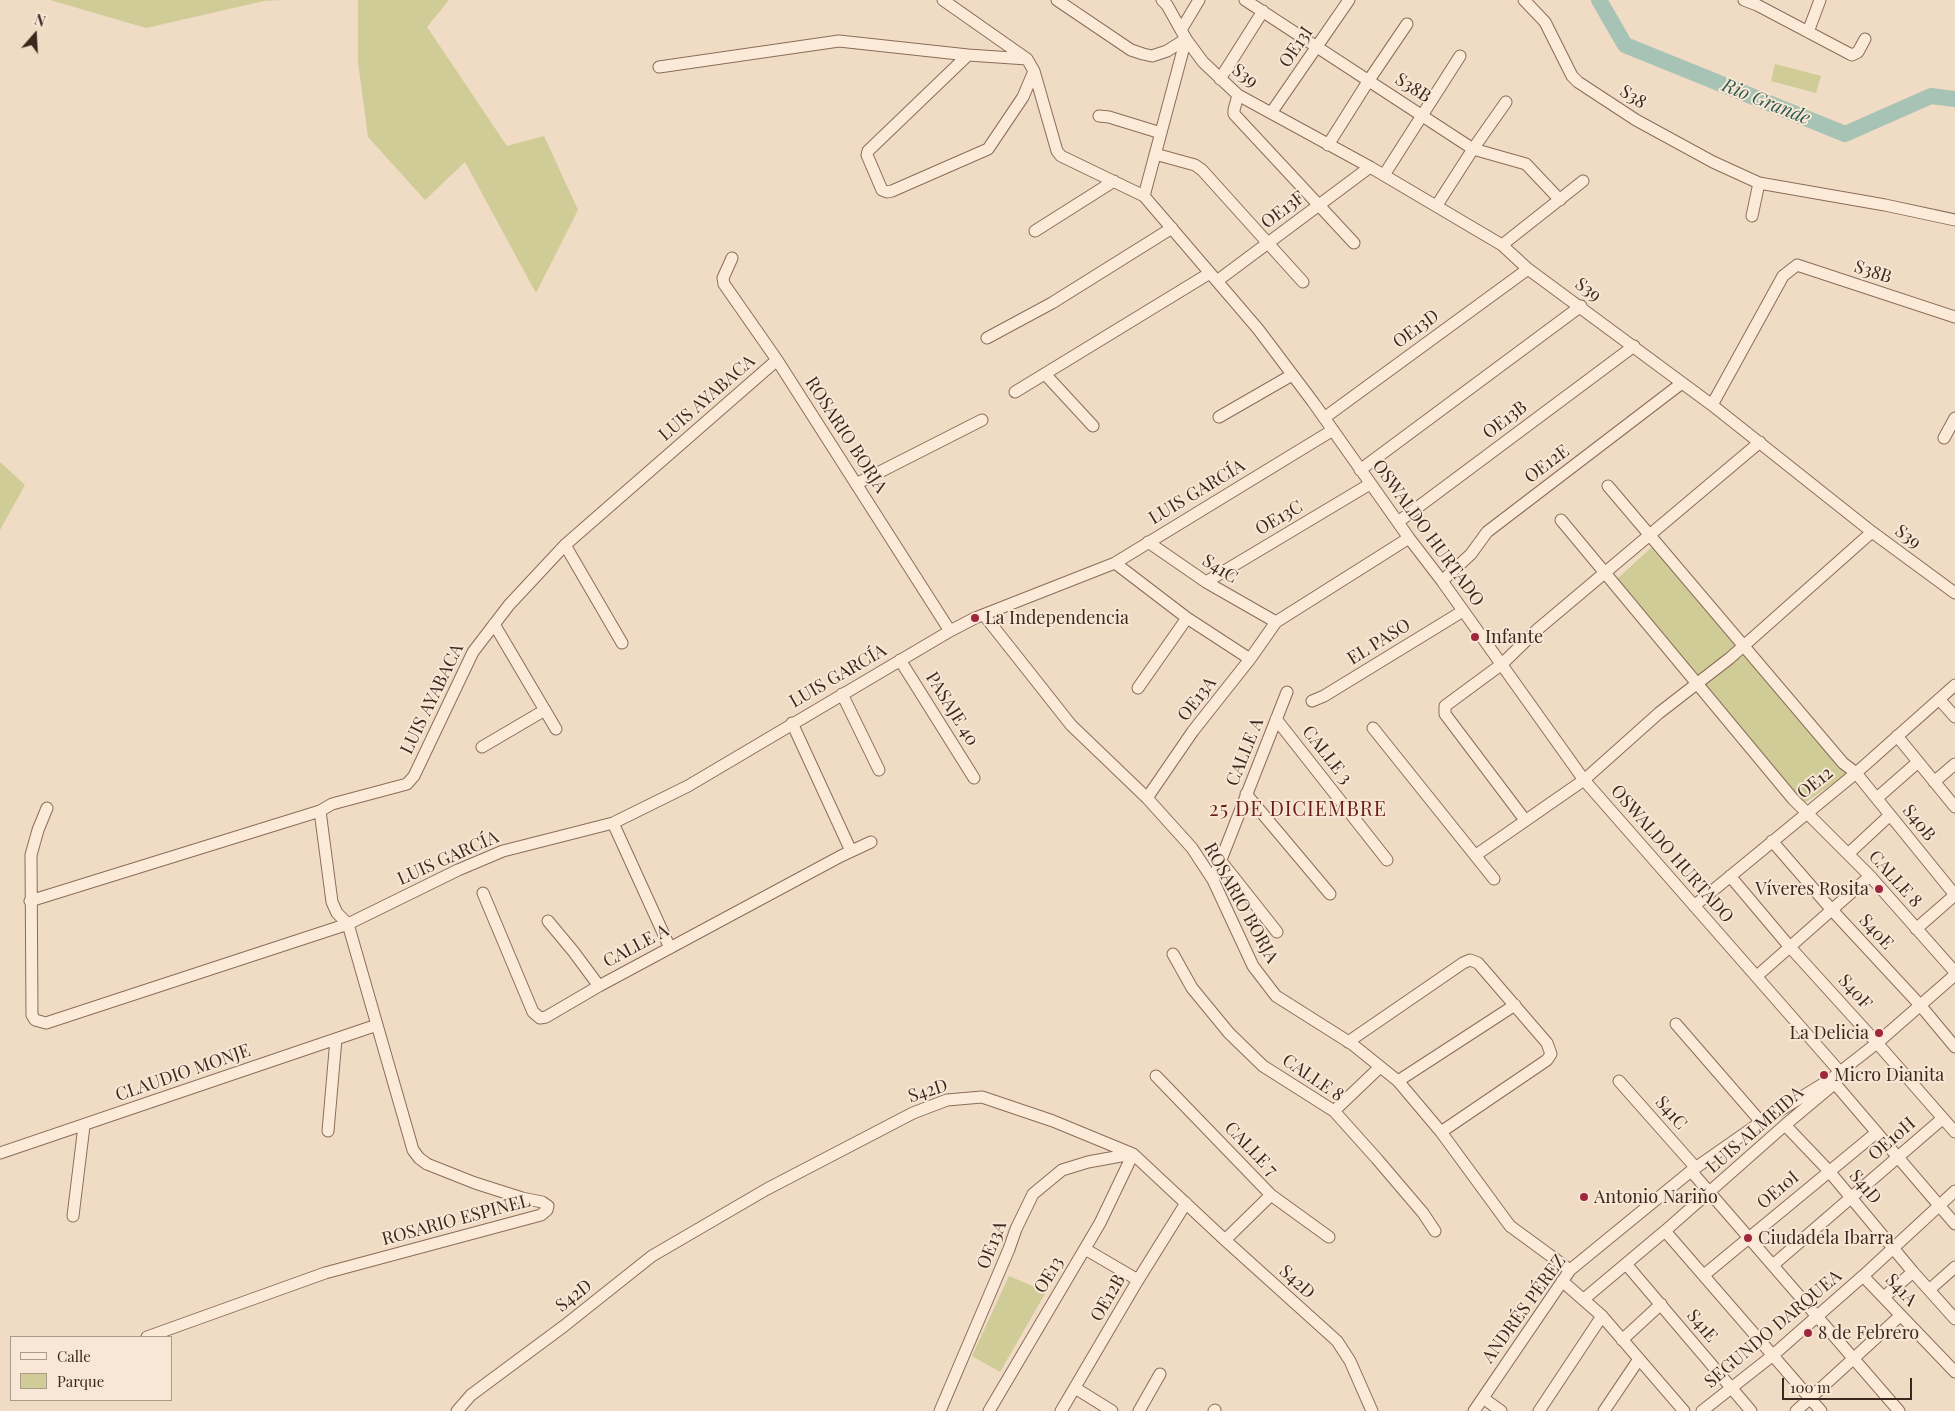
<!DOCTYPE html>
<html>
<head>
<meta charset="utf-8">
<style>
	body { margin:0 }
	#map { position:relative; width:1955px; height:1411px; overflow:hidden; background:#f0dbc4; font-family:"Playfair Display",serif }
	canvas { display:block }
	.legend { position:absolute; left:10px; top:1336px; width:162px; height:65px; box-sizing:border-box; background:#f7e7d4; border:1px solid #ac9a8b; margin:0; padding:6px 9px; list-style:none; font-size:15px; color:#3c271e }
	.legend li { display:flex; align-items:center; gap:10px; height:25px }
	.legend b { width:25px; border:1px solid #ac9a8b }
	.north { position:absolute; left:10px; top:10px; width:50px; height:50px; -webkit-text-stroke:4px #f7e7d4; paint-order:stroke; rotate:19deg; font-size:14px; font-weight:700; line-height:20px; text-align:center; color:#3c271e }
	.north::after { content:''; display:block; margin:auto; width:18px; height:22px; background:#3c271e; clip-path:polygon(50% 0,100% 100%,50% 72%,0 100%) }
	.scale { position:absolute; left:1782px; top:1378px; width:130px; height:22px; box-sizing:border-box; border:2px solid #3c271e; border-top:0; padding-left:6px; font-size:15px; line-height:18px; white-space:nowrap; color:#3c271e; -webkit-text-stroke:4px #f7e7d4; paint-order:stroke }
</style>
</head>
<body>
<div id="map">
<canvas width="1955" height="1411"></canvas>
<ul class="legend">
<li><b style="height:6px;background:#fbead8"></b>Calle</li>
<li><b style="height:14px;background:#cfcc97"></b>Parque</li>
</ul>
<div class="north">N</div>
<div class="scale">100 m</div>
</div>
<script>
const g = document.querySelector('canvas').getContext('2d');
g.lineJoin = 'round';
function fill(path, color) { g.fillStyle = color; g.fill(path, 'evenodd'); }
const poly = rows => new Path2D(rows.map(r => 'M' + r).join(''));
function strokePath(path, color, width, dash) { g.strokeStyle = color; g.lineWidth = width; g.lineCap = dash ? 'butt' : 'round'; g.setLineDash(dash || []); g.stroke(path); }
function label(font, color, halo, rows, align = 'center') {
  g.font = font + ' "Playfair Display",serif'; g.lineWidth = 4; g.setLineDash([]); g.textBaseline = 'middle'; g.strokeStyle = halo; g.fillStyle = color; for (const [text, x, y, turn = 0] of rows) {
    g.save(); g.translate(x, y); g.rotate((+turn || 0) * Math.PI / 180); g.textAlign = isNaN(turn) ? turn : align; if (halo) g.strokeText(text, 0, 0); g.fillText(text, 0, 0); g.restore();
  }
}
const green = poly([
	[50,0,281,0,264,1,146,28],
	[358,0,449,0,427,27,507,146,544,136,578,210,536,293,465,162,425,200,368,137,358,62],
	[1775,64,1821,76,1816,93,1771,81],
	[0,462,25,485,0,530],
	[1654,545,1737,647,1697,678,1616,580],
	[1742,653,1847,774,1803,804,1703,684],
	[1009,1276,1046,1292,1000,1372,972,1356]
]);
const river = poly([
	[1599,0,1625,45,1845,134,1931,96,1955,99]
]);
const minor = poly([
	[943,0,1027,59,1034,71,1057,151,1061,156,1144,196],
	[1057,0,1131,50,1143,54,1152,56,1167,51,1186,39,1203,62,1238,95,1370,167,1502,245,1528,269,1712,405,1872,532,1955,593],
	[1162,0,1167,5,1186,39,1144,196,1258,329,1313,402,1409,538,1442,581,1584,780,1840,1072],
	[1245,0,1473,149,1526,164,1560,200],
	[1524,0,1545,22,1572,76,1578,82,1636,120,1713,162,1759,183,1885,205,1955,220],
	[1744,0,1757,5,1848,53,1852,55,1858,52,1865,39],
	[1181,30,1199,0],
	[1808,32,1820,0],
	[1027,59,968,55,868,151,867,155,882,190,887,192,892,191,988,149,1023,97,1034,71],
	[659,67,839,41,968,55],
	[1220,79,1263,11],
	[1238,95,1234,110,1234,114,1354,243],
	[1271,113,1349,0],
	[1099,116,1109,117,1161,133],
	[1328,145,1369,80,1407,24],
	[1155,154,1195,165,1202,170,1303,282],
	[1384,175,1460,56],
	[1437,205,1473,149,1506,102],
	[1752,216,1759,183],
	[1035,231,1114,181],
	[1502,245,1583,181],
	[732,258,723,278,724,284,777,360,950,631],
	[1217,281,1370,167],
	[987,338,1052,303,1172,228],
	[1045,374,1093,426],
	[1015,392,1210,273],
	[1712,405,1783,276,1797,265,1955,317],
	[1219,417,1292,375],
	[1324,418,1528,269],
	[1944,438,1955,418],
	[1360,470,1581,306],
	[856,484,982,420],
	[1608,486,1843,763,1856,773,1955,895],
	[1561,520,1793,799,1870,876,1955,972],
	[1398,522,1634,346],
	[1148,542,1206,582,1276,622],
	[565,545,622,643],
	[1115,563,1187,618,1250,659],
	[1442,581,1471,554,1487,532,1682,383],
	[1206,582,1370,484],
	[984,615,1071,725,1147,798,1192,848,1213,880,1253,966,1276,996,1352,1044,1398,1081,1441,1132,1510,1226,1570,1270],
	[494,624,556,729],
	[900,660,974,778],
	[1138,688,1187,618],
	[842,694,879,770],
	[1939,699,1955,717],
	[1312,701,1324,696,1463,611],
	[1276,719,1387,860],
	[792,723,851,851],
	[1373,728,1494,879],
	[1897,736,1955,807],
	[482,747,545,710],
	[1934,782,1955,764],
	[1246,794,1330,894],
	[1147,798,1193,731,1250,659,1276,622,1409,538],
	[1877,798,1918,762],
	[47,808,38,830,31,855,32,1015,35,1020,46,1023,348,924,413,1150,419,1158,427,1164,475,1183,522,1198,542,1202,548,1206,547,1210,541,1215,325,1273,147,1337],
	[320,811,332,902,337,913,348,924,458,870,503,851,613,823,688,786,950,631,975,618,1115,563,1333,430],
	[1525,820,1445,714,1445,706,1502,664,1538,629,1760,442],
	[613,823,670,948],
	[1772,841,1831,909,1920,1005,1955,1047],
	[1848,854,1890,815],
	[1476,855,1584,780,1659,713,1730,658,1872,532],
	[1220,860,1277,932],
	[1730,876,1789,946,1877,1043,1955,1132],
	[1213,880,1287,692],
	[483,893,533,1012,540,1018,546,1017,599,986,841,856,871,842],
	[30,901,320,811,332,804,407,784,414,776,473,652,509,605,565,545,777,360],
	[1694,906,1856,773,1955,685],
	[548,921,573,951,599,986],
	[1916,929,1955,895],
	[1173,954,1192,988,1229,1033,1263,1066,1334,1111,1377,1159,1423,1213,1435,1231],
	[1757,976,1870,876],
	[1676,1024,1761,1122],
	[1348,1042,1463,963,1470,960,1478,963,1547,1043,1551,1054,1547,1060,1441,1132],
	[1156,1076,1271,1195,1329,1237],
	[1831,1079,1955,1224],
	[1398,1081,1515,1005],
	[1619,1081,1696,1168],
	[1334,1111,1380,1067],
	[1785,1125,1828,1170,1913,1272,1955,1319],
	[328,1131,336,1039],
	[0,1153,377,1025],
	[1691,1171,1899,1411],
	[73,1216,84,1126],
	[1665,1231,1821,1411],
	[1225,1240,1271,1195],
	[1085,1249,1138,1280],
	[1626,1264,1751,1411],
	[1773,1265,1942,1119],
	[1704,1275,1876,1133],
	[1863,1276,1955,1372],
	[1562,1281,1602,1316,1684,1411],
	[1929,1290,1955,1267],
	[1884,1297,1913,1272],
	[1584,1299,1665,1231,1785,1125,1834,1084],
	[1622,1340,1661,1304],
	[1075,1388,1112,1411],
	[1483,1398,1501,1411],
	[457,1411,471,1395,564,1326,652,1256,767,1189,913,1113,947,1100,982,1097,1053,1121,1133,1154,1225,1240,1337,1341,1350,1361,1372,1411],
	[940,1411,1009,1249,1016,1229,1033,1194,1062,1170,1088,1162,1132,1154],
	[989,1411,1100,1223,1133,1154],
	[1061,1411,1138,1280,1186,1203],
	[1139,1411,1160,1374],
	[1214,1411,1215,1410],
	[1474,1411,1570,1270,1691,1171,1761,1122,1831,1079,1877,1043,1955,975],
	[1539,1411,1602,1316],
	[1604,1411,1639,1359],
	[1702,1411,1772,1356,1863,1276,1955,1191],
	[1796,1411,1900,1316]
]);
const markers = [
	[975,618,5,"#9f263c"],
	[1475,637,5,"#9f263c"],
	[1879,889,5,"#9f263c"],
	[1879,1033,5,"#9f263c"],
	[1824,1075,5,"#9f263c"],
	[1584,1197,5,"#9f263c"],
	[1748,1238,5,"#9f263c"],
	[1808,1333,5,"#9f263c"]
];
const streetNames = [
	["OE13I",1296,47,-56],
	["S39",1245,76,37],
	["S38B",1413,88,33],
	["S38",1633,97,33],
	["OE13F",1283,210,-37],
	["S38B",1873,272,18],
	["S39",1588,290,36],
	["OE13D",1416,329,-36],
	["LUIS AYABACA",707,398,-41],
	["OE13B",1505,420,-37],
	["ROSARIO BORJA",846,435,57],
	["OE12E",1547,464,-37],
	["LUIS GARCÍA",1197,492,-31],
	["OE13C",1279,518,-30],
	["OSWALDO HURTADO",1428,533,54],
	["S39",1908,537,37],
	["S41C",1220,569,32],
	["EL PASO",1379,642,-32],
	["LUIS GARCÍA",838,676,-30],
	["LUIS AYABACA",432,699,-64],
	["OE13A",1197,699,-52],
	["PASAJE 40",952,709,58],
	["CALLE A",1245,752,-68],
	["CALLE 3",1327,755,52],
	["OE12",1815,783,-38],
	["S40B",1919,823,51],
	["OSWALDO HURTADO",1672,854,49],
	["LUIS GARCÍA",448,858,-24],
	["CALLE 8",1895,879,48],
	["ROSARIO BORJA",1241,903,61],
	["S40E",1876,932,47],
	["CALLE A",636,946,-28],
	["S40F",1855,992,48],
	["CLAUDIO MONJE",183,1073,-19],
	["CALLE 8",1313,1078,34],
	["S42D",928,1091,-18],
	["S41C",1671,1113,49],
	["LUIS ALMEIDA",1755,1130,-41],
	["OE10H",1892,1139,-41],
	["CALLE 7",1251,1149,46],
	["S41D",1865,1187,50],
	["OE10I",1778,1190,-40],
	["ROSARIO ESPINEL",456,1220,-15],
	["OE13A",992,1245,-68],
	["OE13",1049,1275,-59],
	["S42D",1297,1282,42],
	["S41A",1901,1290,47],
	["S42D",574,1296,-38],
	["OE12B",1108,1298,-60],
	["ANDRÉS PÉREZ",1524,1309,-54],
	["S41E",1702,1326,50],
	["SEGUNDO DARQUEA",1773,1329,-40]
];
const poiNames = [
	["La Independencia",985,618],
	["Infante",1485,637],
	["Víveres Rosita",1869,889,"right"],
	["La Delicia",1869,1033,"right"],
	["Micro Dianita",1834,1075],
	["Antonio Nariño",1594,1197],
	["Ciudadela Ibarra",1758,1238],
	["8 de Febrero",1818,1333]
];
const waterNames = [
	["Rio Grande",1766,102,22]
];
const quarterNames = [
	["25 DE DICIEMBRE",1298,810]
];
fill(green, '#cfcc97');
strokePath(river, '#a6c3b6', 16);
strokePath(minor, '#8c6c59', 13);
strokePath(minor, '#fbead8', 11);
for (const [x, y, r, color] of markers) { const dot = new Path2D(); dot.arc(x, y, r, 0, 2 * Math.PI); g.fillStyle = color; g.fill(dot); strokePath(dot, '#f7e7d4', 2); }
label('18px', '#3c271e', '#f7e7d4', streetNames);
label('18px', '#3c271e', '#f7e7d4', poiNames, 'left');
label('italic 19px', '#2c5c51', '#f7e7d4', waterNames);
g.letterSpacing = '1px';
label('20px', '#6a1e1b', '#f7e7d4', quarterNames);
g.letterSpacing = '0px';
</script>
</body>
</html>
